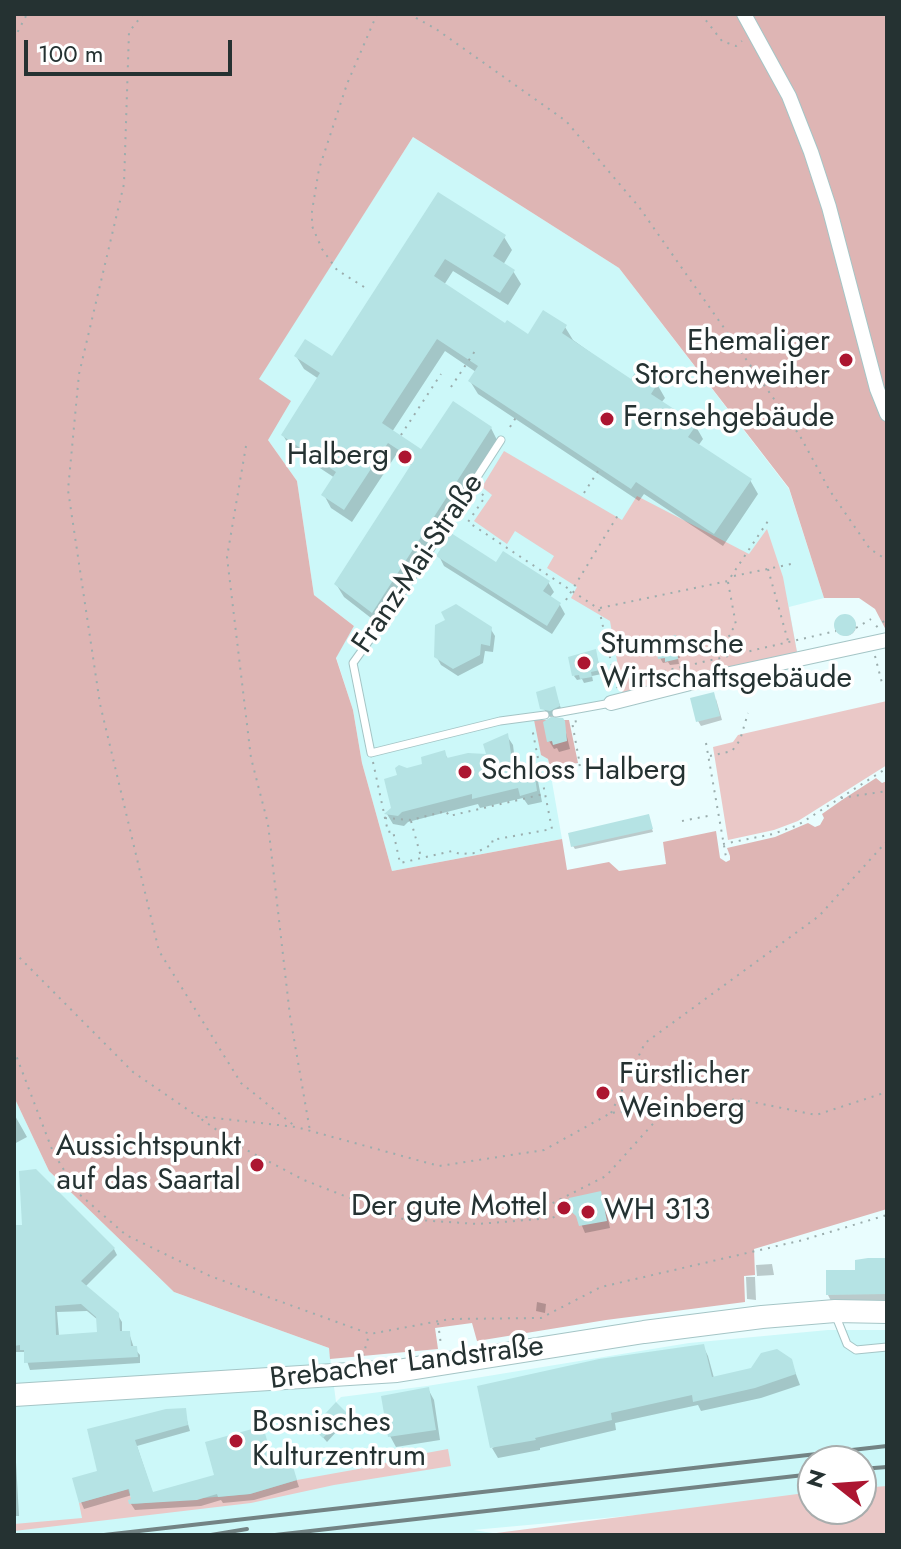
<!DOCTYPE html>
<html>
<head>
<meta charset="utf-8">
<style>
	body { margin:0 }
	#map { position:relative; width:901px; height:1549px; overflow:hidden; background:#e9fdfe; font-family:Jost,sans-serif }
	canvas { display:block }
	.frame { position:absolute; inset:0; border:16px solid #253232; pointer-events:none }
	.north { position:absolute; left:797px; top:1445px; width:80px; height:80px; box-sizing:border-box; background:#fff; border:2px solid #a8adad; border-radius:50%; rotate:287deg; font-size:22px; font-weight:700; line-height:32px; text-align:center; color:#253232 }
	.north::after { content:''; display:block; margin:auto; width:28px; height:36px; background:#ac1631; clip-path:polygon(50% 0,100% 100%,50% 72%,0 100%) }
	.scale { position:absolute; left:24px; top:40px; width:208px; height:36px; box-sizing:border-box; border:4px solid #253232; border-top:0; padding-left:10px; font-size:24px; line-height:28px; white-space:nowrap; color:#253232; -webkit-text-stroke:6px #fff; paint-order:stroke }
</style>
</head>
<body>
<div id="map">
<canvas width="901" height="1549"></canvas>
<div class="frame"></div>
<div class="north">N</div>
<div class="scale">100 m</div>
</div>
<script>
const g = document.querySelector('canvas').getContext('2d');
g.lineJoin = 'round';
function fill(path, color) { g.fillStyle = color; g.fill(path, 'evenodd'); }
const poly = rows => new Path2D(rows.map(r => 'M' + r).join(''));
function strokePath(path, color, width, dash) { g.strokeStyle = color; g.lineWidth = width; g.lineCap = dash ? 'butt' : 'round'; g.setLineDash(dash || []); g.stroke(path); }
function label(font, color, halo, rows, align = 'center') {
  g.font = font + ' Jost,sans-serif'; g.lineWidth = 7; g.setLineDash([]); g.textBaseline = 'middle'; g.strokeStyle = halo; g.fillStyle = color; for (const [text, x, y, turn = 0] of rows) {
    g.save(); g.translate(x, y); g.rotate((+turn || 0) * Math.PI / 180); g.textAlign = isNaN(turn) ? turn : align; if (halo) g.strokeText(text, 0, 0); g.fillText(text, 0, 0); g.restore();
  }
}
const built = poly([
	[413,137,619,268,789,489,824,598,789,607,797,652,535,720,541,754,548,759,562,839,392,871,362,763,353,710,336,657,354,626,314,595,297,481,268,440,258,379],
	[14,1097,49,1171,174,1292,329,1348,336,1402,341,1397,427,1386,689,1343,828,1330,887,1330,887,1491,861,1494,861,1461,813,1461,813,1499,473,1530,499,1534,494,1535,14,1535]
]);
const green = poly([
	[504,451,622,520,637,496,749,554,767,529,783,577,797,652,623,695,610,621,571,598,577,587,547,568,554,556,515,531,507,544,474,521,492,495,482,487],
	[887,701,887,765,798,821,774,830,728,840,713,747,733,742,738,735],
	[448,1449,451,1466,334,1485,251,1503,14,1531,14,1524,82,1518,79,1503,128,1489,133,1504,250,1494,297,1480,375,1466,375,1456,382,1454,384,1463,410,1459,410,1456],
	[887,1486,887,1535,481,1535,813,1492,813,1509,861,1509,861,1488]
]);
const forest = poly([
	[14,14,887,14,887,632,875,609,859,598,824,598,789,488,619,268,413,137,259,379,291,401,268,440,297,481,314,595,354,626,336,658,353,710,362,763,392,871,562,839,567,870,609,862,619,871,666,864,663,842,716,831,720,858,726,862,730,860,730,856,727,848,775,837,808,823,815,827,820,825,824,818,822,814,842,800,876,778,882,783,887,781,887,1209,754,1249,755,1275,744,1276,745,1302,606,1320,477,1341,472,1323,435,1328,438,1349,330,1359,329,1348,174,1292,49,1171,14,1097],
	[534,720,569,720,578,763,550,768,548,759,541,755]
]);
const shadow = poly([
	[439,195,504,237,512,250,503,265,513,271,521,284,508,305,453,271,444,285,505,326,528,337,565,327,573,340,631,382,657,384,665,398,661,403,695,425,703,439,698,446,750,480,758,494,723,546,644,494,639,501,478,394,470,381,476,372,445,351,392,432,422,452,491,428,498,442,380,625,344,597,336,584,412,466,396,455,352,522,331,508,324,495,335,478,291,449,283,435,319,379,304,369,296,356,333,359],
	[439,556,496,564,548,582,554,592,550,597,560,605,565,614,552,634,444,566],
	'836 626a10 10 0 1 1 20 0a10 10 0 1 1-20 0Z',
	[490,628,495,636,493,652,485,651,483,663,458,676,441,665,436,656],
	[675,637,680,658,678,658,679,664,670,665,668,662,663,663,660,658],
	[595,651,602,674,592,676,593,681,584,683,582,679,577,680,574,676],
	[554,689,563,714,553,719,561,720,564,725,570,749,559,752,557,748,554,749,549,741,546,723,554,718,547,716,538,693],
	[716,699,722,720,701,726,698,721],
	[507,736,513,745,516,769,532,766,537,776,542,802,528,805,523,798,480,808,478,804,408,822,404,826,393,824,387,814,393,808,407,770,425,766,444,753,449,760,488,757],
	[649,819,653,832,575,849,573,846],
	[14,1114,27,1137,14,1144],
	[600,1194,604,1201,610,1228,585,1233,580,1221,585,1221],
	[14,1227,114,1249,117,1255,85,1287,117,1314,122,1322,122,1333,129,1333,134,1348,140,1355,140,1363,30,1370,24,1352,14,1352],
	[87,1311,98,1320,99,1334,59,1336,57,1312],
	[887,1260,887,1302,832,1303,828,1295,857,1272],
	[772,1264,774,1275,757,1276,756,1265],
	[746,1277,755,1277,756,1300,747,1299],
	[537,1302,546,1304,545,1313,536,1311],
	[703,1346,708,1356,714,1378,791,1361,800,1385,761,1398,701,1411,698,1405,615,1423,616,1430,540,1448,540,1450,498,1458,492,1448],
	[428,1389,434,1400,440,1440,396,1447,390,1436],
	[184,1410,190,1431,137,1446,153,1494,217,1476,262,1428,273,1460,288,1455,299,1487,254,1500,223,1503,221,1500,201,1506,135,1510,131,1504,132,1495,84,1509,81,1502,100,1472,89,1431],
	[345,1414,348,1419,327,1442,315,1428],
	[14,1426,19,1516,14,1516]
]);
const building = poly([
	[438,192,506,235,493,256,515,270,500,293,445,259,434,276,505,323,507,320,528,334,543,310,567,325,562,333,631,379,637,369,658,383,651,394,697,424,688,437,752,479,714,534,636,482,631,489,468,381,478,366,437,339,382,423,421,449,453,401,492,427,372,613,334,584,414,460,388,443,344,510,321,495,336,472,281,435,320,373,294,356,305,339,332,356],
	[451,533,496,562,503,551,550,581,543,591,561,603,547,626,436,556],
	[456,604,492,627,490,646,481,644,480,655,453,669,434,657,435,625,445,620,441,612],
	'834 625a11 11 0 1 1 22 0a11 11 0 1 1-22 0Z',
	[676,635,678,659,665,662,665,658,658,659,655,640],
	[596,649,600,670,591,672,592,677,580,679,579,675,572,676,568,657],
	[555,686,560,706,550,711,540,709,536,692],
	[714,692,720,716,696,722,690,698],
	[551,717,563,718,565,721,567,741,553,745,552,741,547,742,543,722],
	[508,733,513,767,533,763,537,791,520,796,518,788,472,799,472,794,402,812,398,816,384,814,391,808,384,779,397,775,395,768,399,765,407,768,422,764,421,757,445,750,447,758,468,753,486,754,483,744],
	[649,814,653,829,571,847,568,833],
	[36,1169,115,1248,81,1281,119,1313,120,1331,130,1331,131,1346,137,1346,138,1357,24,1363,24,1350,20,1350,20,1345,14,1346,14,1225,22,1225,19,1171],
	[81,1304,96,1317,97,1332,56,1335,55,1306],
	[601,1191,607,1221,579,1226,576,1216,566,1207,569,1198],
	[868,1258,887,1258,887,1294,826,1295,826,1270,855,1270,855,1260],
	[704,1344,712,1377,751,1368,761,1353,777,1349,792,1359,796,1374,755,1388,693,1402,692,1395,611,1413,612,1420,535,1438,536,1440,490,1448,477,1386,599,1359],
	[429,1387,436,1430,388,1437,381,1396],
	[336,1402,347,1413,323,1438,312,1428],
	[186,1408,188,1425,135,1440,153,1492,214,1475,205,1442,263,1426,272,1458,289,1453,297,1480,250,1494,218,1497,217,1494,197,1500,129,1504,128,1500,131,1499,129,1489,79,1503,72,1478,97,1471,87,1429,166,1409]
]);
const path = poly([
	[143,14,129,32,124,184,79,374,68,490,100,704,159,951,241,1083,296,1127],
	[409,14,436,29,566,121,639,207,800,436,830,491,870,549,887,560],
	[701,14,722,41,736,46,742,41],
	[14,39,27,14],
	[364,287,337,270,322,249,312,226,312,211,319,169,347,84,377,14],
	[451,387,475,351],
	[510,427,518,414],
	[401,435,441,374],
	[246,446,227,557,251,758,268,824,290,1016,310,1131],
	[584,493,600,468],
	[482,494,485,497,468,522,599,609,617,688],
	[768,569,788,641],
	[734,576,796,563],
	[728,582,736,625,729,634,732,655],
	[566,600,618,515],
	[600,608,728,581,768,521],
	[876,627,887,619],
	[856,628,871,619],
	[875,656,882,683],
	[617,682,836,631],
	[706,743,726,857],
	[710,756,732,751,740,740,748,713],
	[373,762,388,832,393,831,400,863,452,851,460,854,475,853,493,844,492,840,552,829,532,728],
	[555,770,580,765,572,722,578,721],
	[557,772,567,777],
	[841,798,887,791],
	[385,818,411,820,446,811,449,816,544,794],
	[411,821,421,857],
	[682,821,713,815],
	[723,844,773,834,798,825,887,768],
	[14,952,133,1072,197,1116],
	[14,1050,53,1152,78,1193,126,1235,210,1276,370,1334,450,1319,541,1318,601,1287,803,1240,887,1215],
	[611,1113,645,1043,819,916,887,841],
	[569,1210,552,1218,478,1224,403,1219,304,1180,241,1147,197,1116,296,1127,439,1166,544,1150,611,1113,738,1099,816,1115,887,1092],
	[534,1218,547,1206,606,1176,669,1106],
	[438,1323,441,1345],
	[363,1356,369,1335]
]);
const lane = poly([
	[501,440,389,613,353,663,371,753,500,721,545,715],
	[556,713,611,703],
	[835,1314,847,1344,856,1350,887,1347]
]);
const street = poly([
	[744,14,789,96,811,152,829,207,877,389,887,414],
	[611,703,702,680,887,640]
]);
const primary = poly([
	[14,1395,397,1371,644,1332,762,1317,835,1311,887,1312]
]);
const rail = poly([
	[861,1469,887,1467],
	[104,1535,887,1446],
	[211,1535,247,1529],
	[275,1535,813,1474]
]);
const markers = [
	[846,360,8,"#ac1631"],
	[607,419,8,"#ac1631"],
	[405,457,8,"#ac1631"],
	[584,663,8,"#ac1631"],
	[465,772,8,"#ac1631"],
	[603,1093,8,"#ac1631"],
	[257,1165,8,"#ac1631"],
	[564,1208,8,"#ac1631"],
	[588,1212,8,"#ac1631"],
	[236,1441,8,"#ac1631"]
];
const poiNames = [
	["Ehemaliger",830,343,"right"],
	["Storchenweiher",830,377,"right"],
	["Fernsehgebäude",623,419],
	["Halberg",389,457,"right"],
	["Stummsche",600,646],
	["Wirtschaftsgebäude",600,680],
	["Schloss Halberg",481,772],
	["Fürstlicher",619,1076],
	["Weinberg",619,1110],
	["Aussichtspunkt",241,1148,"right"],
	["auf das Saartal",241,1182,"right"],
	["Der gute Mottel",548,1208,"right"],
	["WH 313",604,1212],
	["Bosnisches",252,1424],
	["Kulturzentrum",252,1458]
];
const streetNames = [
	["Franz-Mai-Straße",419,564,-56],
	["Brebacher Landstraße",407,1364,-7]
];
fill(built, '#ccf8f9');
fill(green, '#eac8c7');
fill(forest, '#deb5b4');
fill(shadow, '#0003');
fill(building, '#b5e3e4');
strokePath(lane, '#a5c5c6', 9);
strokePath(street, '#a5c5c6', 16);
strokePath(primary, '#a5c5c6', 24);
strokePath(path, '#9badad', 2, [2, 6]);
strokePath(lane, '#fff', 7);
strokePath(street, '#fff', 14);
strokePath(primary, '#fff', 22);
strokePath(rail, '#738384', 4);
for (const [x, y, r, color] of markers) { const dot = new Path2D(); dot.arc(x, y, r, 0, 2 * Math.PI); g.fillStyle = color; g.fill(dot); strokePath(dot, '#fff', 3); }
label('30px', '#253232', '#fff', poiNames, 'left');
label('30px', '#253232', '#fff', streetNames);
</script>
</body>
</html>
